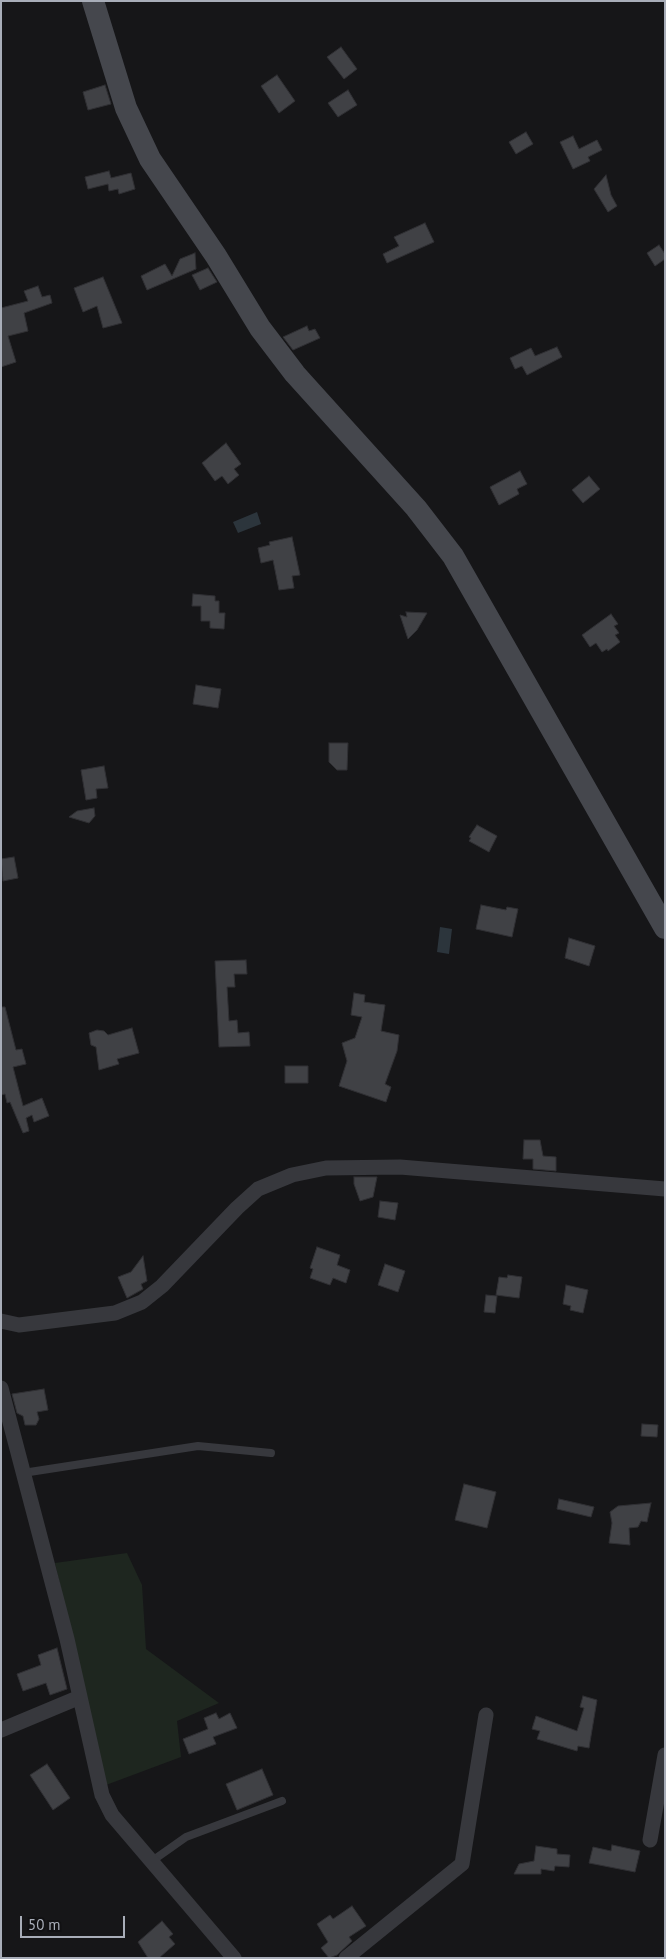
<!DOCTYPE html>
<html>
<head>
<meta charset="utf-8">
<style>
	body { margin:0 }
	#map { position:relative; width:666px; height:1959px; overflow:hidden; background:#161618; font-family:"PT Sans",sans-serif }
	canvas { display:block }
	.frame { position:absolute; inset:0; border:2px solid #a8adb8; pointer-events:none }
	.scale { position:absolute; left:20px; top:1916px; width:105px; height:22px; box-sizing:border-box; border:2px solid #a8adb8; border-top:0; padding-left:6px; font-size:15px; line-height:18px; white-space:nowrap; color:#a8adb8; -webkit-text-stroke:4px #111113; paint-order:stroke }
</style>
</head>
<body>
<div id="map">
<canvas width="666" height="1959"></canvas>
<div class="frame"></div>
<div class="scale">50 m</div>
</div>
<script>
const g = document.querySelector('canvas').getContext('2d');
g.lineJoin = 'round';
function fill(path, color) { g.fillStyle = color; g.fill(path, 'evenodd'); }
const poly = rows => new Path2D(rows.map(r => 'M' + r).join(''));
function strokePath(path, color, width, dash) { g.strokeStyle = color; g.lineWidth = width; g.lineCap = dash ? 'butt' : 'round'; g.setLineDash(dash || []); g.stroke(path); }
const green = poly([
	[127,1553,142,1585,146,1649,219,1703,177,1721,181,1757,106,1785,55,1563]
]);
const water = poly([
	[257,512,261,524,238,533,233,522],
	[440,927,452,929,449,954,437,952]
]);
const building = poly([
	[341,47,357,69,344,79,327,57,341,47],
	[277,75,295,101,279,113,261,86,277,75],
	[105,85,111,104,88,110,83,92,105,85],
	[348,90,357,105,338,117,328,103,348,90],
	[526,132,533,144,516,154,509,142,526,132],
	[573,136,579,149,597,140,602,150,588,157,590,161,573,169,560,142,573,136],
	[109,171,111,178,131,173,135,189,119,194,118,189,109,191,108,184,88,189,85,177,109,171],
	[606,175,611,195,617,206,608,212,594,189,606,175],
	[425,223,434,242,387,263,383,254,399,246,394,237,425,223],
	[659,245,665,254,665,259,655,266,647,253,659,245],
	[195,253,196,269,147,290,141,276,165,264,172,276,180,259,195,253],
	[208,268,217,282,200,290,192,275,208,268],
	[103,277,122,323,103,328,97,306,83,312,74,288,103,277],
	[38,286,42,297,50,295,52,303,24,313,28,331,8,336,16,362,1,367,1,308,28,301,24,291,38,286],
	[307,326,309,331,315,329,320,338,293,350,283,337,307,326],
	[557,347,562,357,527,375,522,366,515,369,510,358,531,348,535,356,557,347],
	[226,443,241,464,234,469,239,475,228,484,222,476,215,481,202,463,226,443],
	[520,471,527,484,517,489,519,494,499,505,490,487,520,471],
	[589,476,600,489,583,503,572,490,589,476],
	[292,537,300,575,292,576,294,588,279,590,273,560,261,563,258,548,270,545,269,542,292,537],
	[193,594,215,596,215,601,219,601,219,613,225,613,224,629,210,628,210,621,201,621,201,606,192,606,193,594],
	[406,612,427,613,417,630,408,639,400,615,407,617,406,612],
	[611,614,618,624,614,626,619,633,615,635,620,642,608,651,607,649,602,652,596,643,590,647,582,635,611,614],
	[196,685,221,689,218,708,193,704,196,685],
	[329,743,348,743,347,770,337,770,329,762,329,743],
	[104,766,108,788,96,789,97,798,86,800,81,770,104,766],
	[94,808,95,816,89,823,69,817,77,811,94,808],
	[477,825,497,836,489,852,469,841,471,838,469,837,477,825],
	[14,857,18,878,3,881,1,859,14,857],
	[481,905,506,910,507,907,518,909,512,937,476,929,481,905],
	[569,938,595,946,589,966,565,958,569,938],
	[246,960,247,974,234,974,235,987,227,987,229,1021,237,1020,238,1033,249,1032,250,1046,219,1047,215,961,246,960],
	[354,993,365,995,364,1002,385,1005,381,1031,399,1035,397,1051,385,1084,391,1087,386,1102,339,1086,347,1061,342,1043,355,1038,362,1017,351,1015,354,993],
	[1,1007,5,1007,16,1050,22,1049,26,1064,13,1067,23,1106,42,1098,49,1116,34,1122,32,1115,26,1118,29,1131,23,1133,10,1102,7,1103,5,1094,1,1095,1,1007],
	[132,1028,139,1053,117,1059,119,1064,99,1070,96,1047,91,1045,89,1033,97,1030,104,1031,108,1035,132,1028],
	[285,1066,308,1066,308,1083,285,1083,285,1066],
	[524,1140,540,1140,543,1156,556,1157,556,1171,533,1169,533,1159,523,1159,524,1140],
	[354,1177,377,1177,373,1197,360,1201,354,1184,354,1177],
	[380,1201,398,1203,395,1220,378,1217,380,1201],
	[317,1247,340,1255,337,1265,350,1270,346,1283,333,1278,330,1285,310,1278,313,1269,310,1268,317,1247],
	[143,1256,147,1281,141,1284,143,1289,127,1298,118,1277,131,1272,143,1256],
	[385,1264,405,1271,398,1292,378,1285,385,1264],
	[508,1275,522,1277,519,1298,496,1295,499,1277,507,1278,508,1275],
	[566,1285,588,1290,583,1313,570,1310,571,1306,563,1304,566,1285],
	[486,1295,497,1296,495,1313,484,1312,486,1295],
	[44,1389,48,1410,37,1412,39,1419,36,1425,25,1425,23,1416,17,1413,12,1394,44,1389],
	[642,1424,658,1425,657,1437,641,1436,642,1424],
	[464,1484,496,1492,487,1528,455,1520,464,1484],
	[559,1499,594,1507,591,1517,557,1509,559,1499],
	[651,1503,647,1522,641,1521,638,1527,629,1528,630,1545,609,1543,612,1523,610,1512,618,1506,651,1503],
	[57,1648,67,1689,50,1695,46,1683,23,1691,17,1674,41,1665,38,1655,57,1648],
	[583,1696,597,1700,589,1748,578,1746,577,1751,537,1739,540,1731,532,1729,536,1716,577,1731,584,1708,580,1707,583,1696],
	[216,1713,219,1719,230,1713,237,1728,213,1737,216,1744,189,1754,183,1739,208,1729,204,1718,216,1713],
	[47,1764,70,1798,53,1810,30,1775,47,1764],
	[262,1769,273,1795,237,1810,226,1784,262,1769],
	[612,1845,640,1851,635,1872,589,1863,593,1847,611,1851,612,1845],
	[536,1846,557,1849,557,1854,570,1855,569,1867,555,1866,554,1871,541,1869,541,1874,514,1874,519,1864,534,1861,536,1846],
	[352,1906,366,1926,349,1937,352,1941,337,1955,329,1958,321,1948,328,1942,317,1924,330,1915,333,1919,352,1906],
	[162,1921,173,1934,169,1937,175,1944,159,1958,148,1958,138,1942,162,1921]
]);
const service = poly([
	[23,1473,198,1446,271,1453],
	[152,1861,186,1837,282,1801]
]);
const minor = poly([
	[1,1321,19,1325,115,1313,142,1302,162,1286,237,1208,258,1189,292,1175,326,1168,400,1167,665,1189],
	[1,1388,67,1639,102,1795,112,1815,234,1958],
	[1,1730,80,1697],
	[650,1840,665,1755],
	[346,1958,462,1864,486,1715]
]);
const secondary = poly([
	[93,1,126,108,150,159,216,256,260,328,295,374,416,508,453,556,665,928]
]);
fill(green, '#1e261f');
fill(water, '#2c353c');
fill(building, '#404145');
strokePath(building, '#303034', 1);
strokePath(service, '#37383d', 8);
strokePath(minor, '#37383d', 15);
strokePath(secondary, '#45474d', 22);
</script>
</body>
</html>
